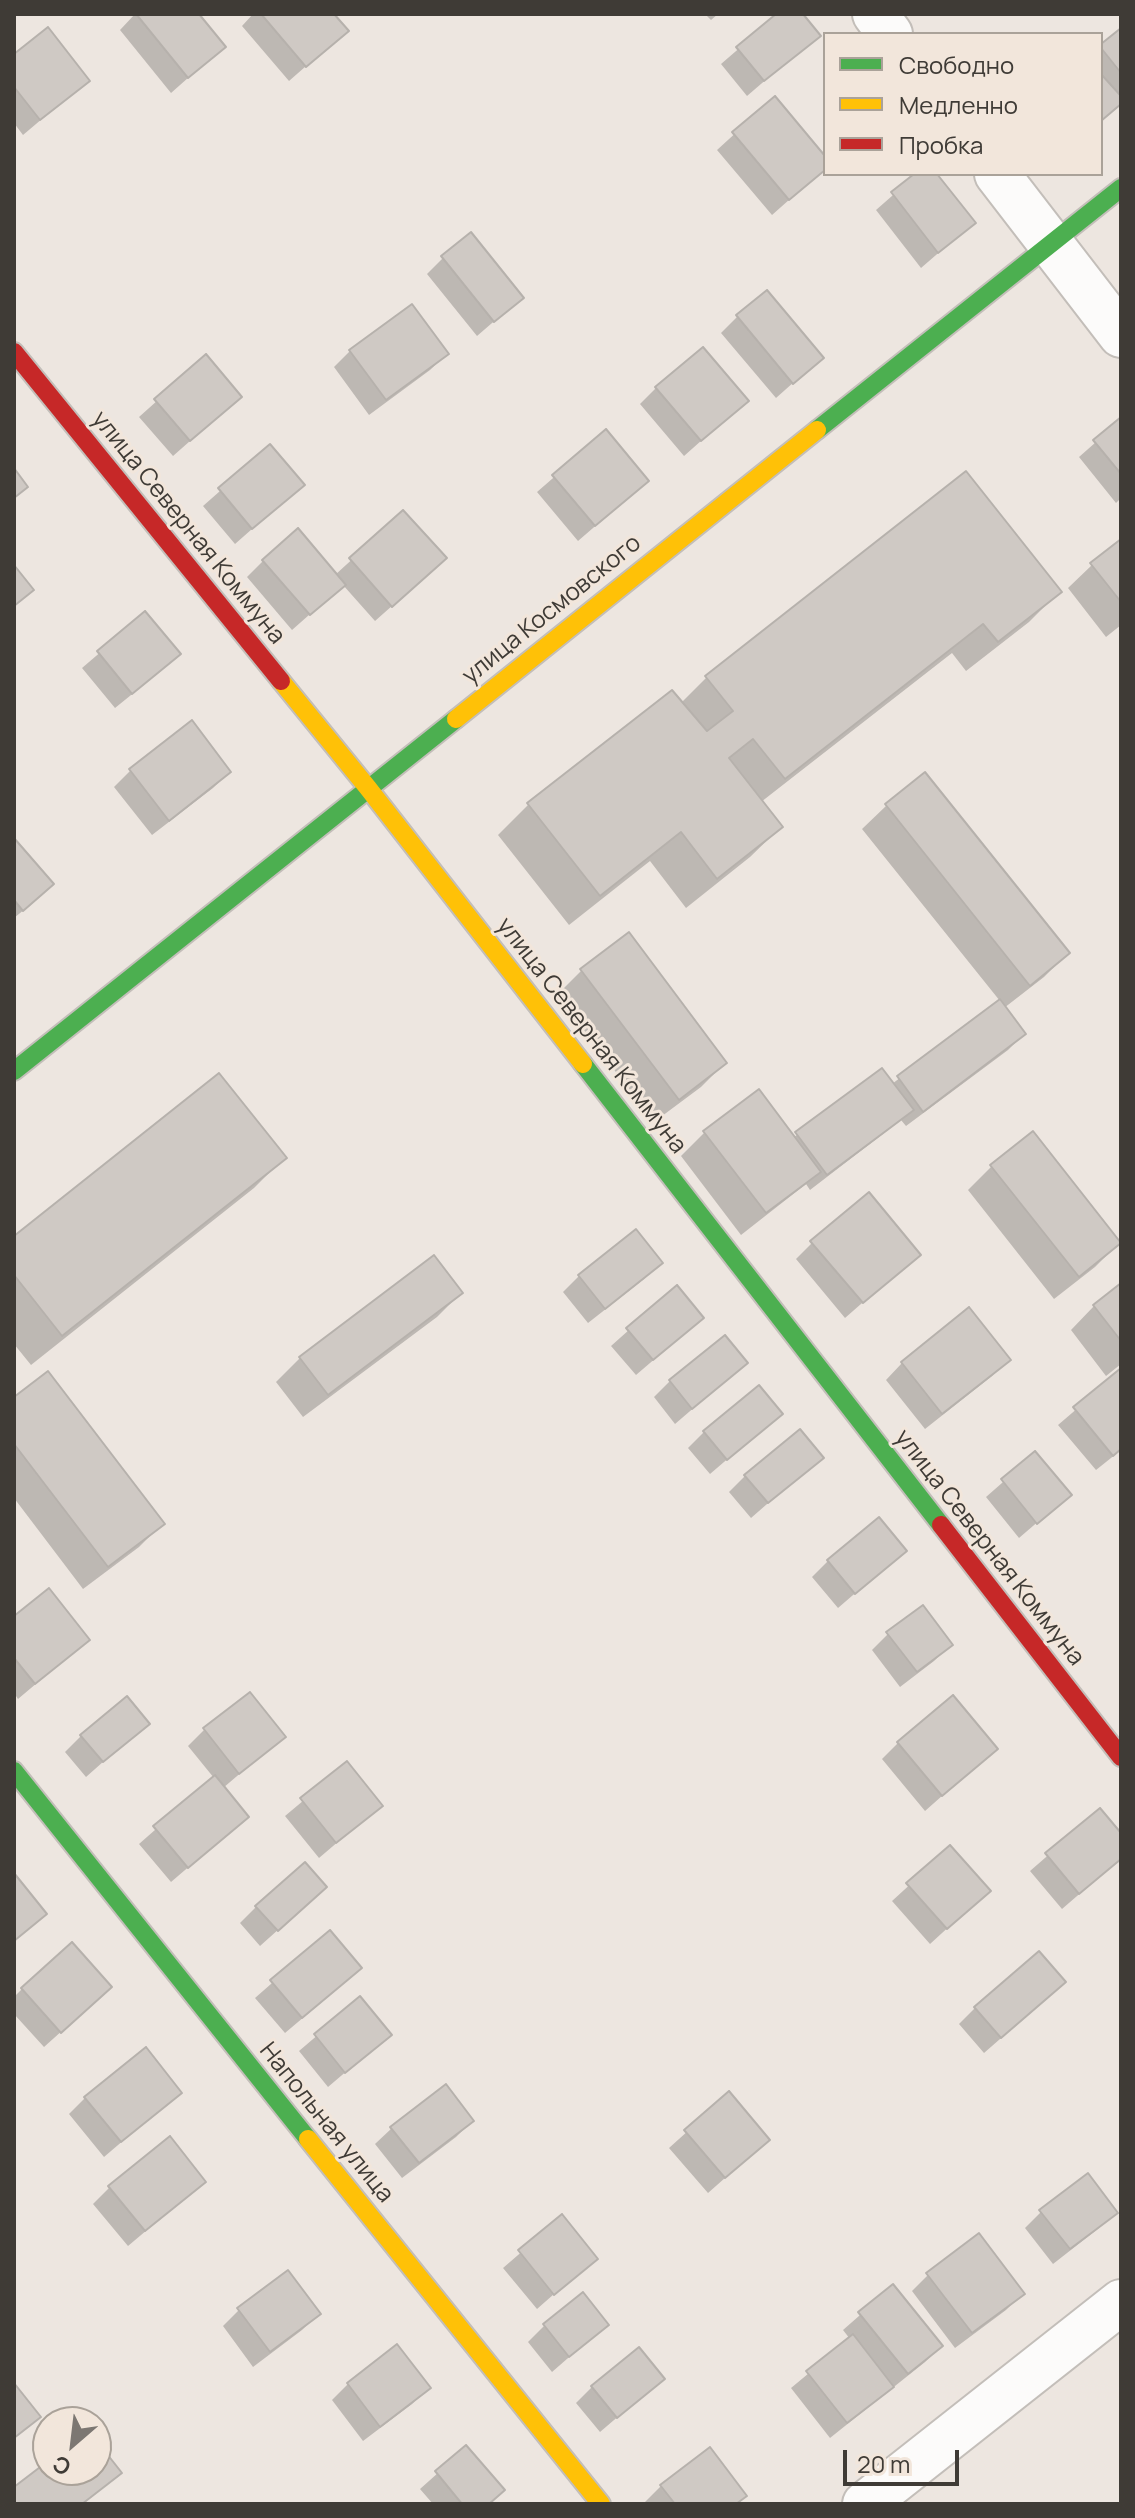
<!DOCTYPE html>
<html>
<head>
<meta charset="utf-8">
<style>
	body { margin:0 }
	#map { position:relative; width:1135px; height:2518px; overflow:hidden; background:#ede6e0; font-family:Manrope,sans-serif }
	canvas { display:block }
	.frame { position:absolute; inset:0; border:16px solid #3f3b36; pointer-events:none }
	.legend { position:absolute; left:823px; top:32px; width:280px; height:144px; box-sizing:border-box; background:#f2e6db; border:2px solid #aaa299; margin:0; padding:10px 14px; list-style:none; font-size:24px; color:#3f3b36 }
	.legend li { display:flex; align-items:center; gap:16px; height:40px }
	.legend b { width:40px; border:2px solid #aaa299 }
	.north { position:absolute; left:32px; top:2406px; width:80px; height:80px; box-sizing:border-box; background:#f2e6db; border:2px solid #aaa299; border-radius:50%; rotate:208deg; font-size:22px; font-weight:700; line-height:32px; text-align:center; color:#3f3b36 }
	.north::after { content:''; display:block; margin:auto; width:28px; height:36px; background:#7c7772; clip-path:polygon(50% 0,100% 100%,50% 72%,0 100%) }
	.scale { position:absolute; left:843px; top:2450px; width:116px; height:36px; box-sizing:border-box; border:4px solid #3f3b36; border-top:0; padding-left:10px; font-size:24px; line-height:28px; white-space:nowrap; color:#3f3b36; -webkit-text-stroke:6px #f2e6db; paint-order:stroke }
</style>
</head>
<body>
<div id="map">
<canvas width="1135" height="2518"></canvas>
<div class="frame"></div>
<ul class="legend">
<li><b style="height:10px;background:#4caf50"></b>Свободно</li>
<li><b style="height:10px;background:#ffc107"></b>Медленно</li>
<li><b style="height:10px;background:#c62828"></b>Пробка</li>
</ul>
<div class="north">С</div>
<div class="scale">20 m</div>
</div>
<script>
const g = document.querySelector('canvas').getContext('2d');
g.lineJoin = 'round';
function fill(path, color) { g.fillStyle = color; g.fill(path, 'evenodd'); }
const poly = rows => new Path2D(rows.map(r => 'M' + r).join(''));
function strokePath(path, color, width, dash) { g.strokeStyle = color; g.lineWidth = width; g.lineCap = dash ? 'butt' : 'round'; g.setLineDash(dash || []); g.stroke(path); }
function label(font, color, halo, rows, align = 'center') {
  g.font = font + ' Manrope,sans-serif'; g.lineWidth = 6; g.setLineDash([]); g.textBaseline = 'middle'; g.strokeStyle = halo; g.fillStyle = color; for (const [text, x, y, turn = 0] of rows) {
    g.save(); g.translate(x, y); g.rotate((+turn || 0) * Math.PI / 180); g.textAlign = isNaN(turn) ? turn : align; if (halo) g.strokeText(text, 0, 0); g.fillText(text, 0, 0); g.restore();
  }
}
const shadow = poly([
	[135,14,197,14,223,47,171,93,120,30],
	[253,14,332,14,346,31,289,81,242,26],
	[705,14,718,14,711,20],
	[779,14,800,14,818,35,747,96,721,64],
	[1121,30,1121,109,1117,105,1101,121,1101,46],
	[14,57,88,80,23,135,14,123],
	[774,98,825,159,825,168,772,215,717,150],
	[917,174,935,174,973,223,921,268,876,210],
	[443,258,521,298,477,336,427,274],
	[737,317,821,358,776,398,721,333],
	[350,351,447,354,430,370,369,415,334,367],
	[206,357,240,397,173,456,139,417],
	[656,388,746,401,684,456,640,404],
	[1121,420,1121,498,1116,503,1079,457],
	[606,432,630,496,578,541,537,492],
	[270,447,302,485,235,544,203,506],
	[966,474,1059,592,1029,622,966,671,952,653,761,802,781,827,750,857,686,908,650,861,569,925,498,835,528,805,672,693,681,703,706,678],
	[403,513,428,574,375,621,343,585,292,630,247,577,263,561,335,575],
	[1121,542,1121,625,1106,637,1068,588,1092,565],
	[145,614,162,670,115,708,82,668],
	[191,723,229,772,213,788,152,835,114,787,130,771],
	[925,775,1068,953,1044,977,1004,1008,1024,1034,1008,1050,906,1126,901,1120,810,1190,806,1184,741,1235,681,1156,705,1132,793,1138,881,1070,892,1084,1000,1001,862,829,886,806],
	[14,841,36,900,14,918],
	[628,935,725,1063,701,1087,654,1122,557,995,581,971],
	[284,1158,254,1188,31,1365,14,1344,14,1239],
	[992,1166,1119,1243,1095,1267,1054,1299,968,1190],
	[812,1243,918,1254,845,1318,796,1259],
	[660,1263,644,1279,588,1323,563,1292,579,1276],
	[1121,1286,1121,1364,1106,1376,1071,1330,1094,1306],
	[676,1288,685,1333,636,1375,611,1346],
	[461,1293,437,1317,303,1417,276,1382,300,1358],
	[969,1310,1008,1359,992,1376,925,1429,886,1380,902,1363],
	[746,1363,675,1424,654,1397,670,1381],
	[1121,1371,1121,1450,1096,1470,1058,1425],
	[14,1399,162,1524,139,1547,83,1589,14,1498],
	[780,1414,710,1474,688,1448,704,1432],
	[1035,1454,1069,1495,1019,1538,986,1497],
	[821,1457,751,1518,729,1492,745,1476],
	[904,1551,838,1608,812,1577,828,1561],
	[14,1619,88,1640,18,1699,14,1693],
	[888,1634,950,1645,934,1661,900,1687,872,1650],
	[250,1694,284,1736,223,1788,247,1817,171,1882,139,1844,214,1778,188,1746,204,1730],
	[147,1723,86,1777,65,1752,81,1736],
	[898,1743,995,1749,925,1811,882,1759],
	[347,1764,380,1806,319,1858,285,1816],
	[1099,1811,1121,1837,1121,1858,1062,1909,1030,1871],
	[950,1848,988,1891,930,1944,892,1901],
	[308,1903,260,1946,240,1923,256,1907],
	[329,1933,343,1984,285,2033,255,1998],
	[22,1989,93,2003,44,2047,14,2014,14,1997],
	[1047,1998,984,2053,959,2024,975,2008],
	[360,1999,389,2035,328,2087,299,2051],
	[180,2092,104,2157,69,2114,85,2098],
	[729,2094,768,2140,708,2193,669,2148],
	[472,2121,456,2137,402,2178,375,2144,392,2128],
	[204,2182,128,2246,93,2204,109,2188],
	[1041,2212,1115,2212,1099,2228,1053,2264,1025,2228],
	[562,2217,595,2258,537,2309,503,2268],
	[928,2275,1022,2294,1006,2310,955,2348,912,2291],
	[892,2287,941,2346,925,2362,830,2438,791,2388,850,2339,843,2330],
	[239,2310,318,2314,302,2330,253,2367,223,2326],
	[606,2325,552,2372,528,2342,544,2326],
	[662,2379,600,2432,576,2403,592,2387],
	[348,2384,428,2388,412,2404,363,2441,332,2400],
	[466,2448,488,2504,433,2504,420,2489],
	[661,2486,735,2504,647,2504,645,2502]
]);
const building = poly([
	[136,14,199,14,226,47,188,78,136,14],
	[261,14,334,14,349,31,306,67,261,14],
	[776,14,803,14,821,36,764,81,736,47,776,14],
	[48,27,90,81,40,120,14,87,14,54,48,27],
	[1121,28,1121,73,1101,48,1101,44,1121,28],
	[1101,74,1121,96,1121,104,1101,121,1101,74],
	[775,96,825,156,825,170,789,200,732,132,775,96],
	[914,174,937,174,976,223,938,253,891,192,914,174],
	[471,232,524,298,494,322,441,256,471,232],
	[767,290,824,358,793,384,736,315,767,290],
	[412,304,449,354,386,400,349,350,412,304],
	[703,347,749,401,701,441,655,387,703,347],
	[206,354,242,397,190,441,154,399,206,354],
	[1121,417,1121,474,1093,440,1121,417],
	[606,429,649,481,595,526,552,475,606,429],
	[270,444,305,485,252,529,218,488,270,444],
	[14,468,28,487,14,498,14,468],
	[966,471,1062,592,998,642,983,624,785,779,753,739,729,758,783,827,717,879,681,832,600,896,527,803,672,690,707,731,733,711,705,676,966,471],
	[403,510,447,558,392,607,349,558,403,510],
	[298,528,346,585,310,615,262,560,298,528],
	[1121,539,1121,602,1090,563,1121,539],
	[14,565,34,590,14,606,14,565],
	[145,611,181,654,132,694,97,651,145,611],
	[192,720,231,772,169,821,129,769,192,720],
	[925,772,1070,953,1030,986,885,804,925,772],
	[14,838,54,884,23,911,14,900,14,838],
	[629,932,727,1063,679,1100,580,969,629,932],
	[1000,999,1026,1034,923,1112,897,1076,1000,999],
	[882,1068,914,1110,827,1175,795,1132,882,1068],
	[219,1073,287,1158,62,1336,14,1275,14,1236,219,1073],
	[759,1089,821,1172,766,1213,703,1131,759,1089],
	[1033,1131,1121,1243,1079,1277,990,1165,1033,1131],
	[869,1192,921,1255,863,1303,810,1241,869,1192],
	[636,1229,663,1263,605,1309,578,1275,636,1229],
	[434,1255,463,1293,328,1395,299,1357,434,1255],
	[1121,1283,1121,1341,1093,1305,1121,1283],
	[677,1285,704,1318,653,1360,626,1328,677,1285],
	[969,1307,1011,1360,942,1414,901,1362,969,1307],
	[725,1335,748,1363,692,1409,669,1380,725,1335],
	[1121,1368,1121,1449,1113,1456,1073,1407,1121,1368],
	[48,1371,165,1524,108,1567,14,1444,14,1397,48,1371],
	[759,1385,783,1414,727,1460,703,1431,759,1385],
	[800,1429,824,1458,768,1503,744,1475,800,1429],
	[1035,1451,1072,1495,1037,1524,1001,1479,1035,1451],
	[879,1517,907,1551,855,1594,827,1560,879,1517],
	[49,1588,90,1640,35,1684,14,1658,14,1616,49,1588],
	[923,1605,953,1645,917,1672,886,1632,923,1605],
	[250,1692,286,1737,239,1774,203,1728,250,1692],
	[953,1695,998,1749,942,1796,897,1742,953,1695],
	[127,1696,150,1724,103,1762,80,1735,127,1696],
	[347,1761,383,1806,336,1843,300,1798,347,1761],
	[215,1775,249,1817,188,1868,153,1826,215,1775],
	[1100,1808,1121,1833,1121,1859,1079,1894,1045,1853,1100,1808],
	[950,1845,991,1891,947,1929,906,1883,950,1845],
	[305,1862,327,1887,278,1931,255,1906,305,1862],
	[14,1873,47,1914,14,1941,14,1873],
	[330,1930,362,1968,302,2018,270,1980,330,1930],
	[72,1942,112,1987,61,2033,21,1988,72,1942],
	[1039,1951,1066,1982,1001,2038,974,2007,1039,1951],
	[360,1996,392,2035,345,2073,314,2034,360,1996],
	[146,2047,182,2093,121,2142,84,2097,146,2047],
	[446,2084,474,2121,419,2163,390,2127,446,2084],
	[729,2091,770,2140,725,2178,684,2130,729,2091],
	[170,2136,206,2182,145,2231,108,2186,170,2136],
	[1088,2173,1118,2213,1070,2249,1039,2210,1088,2173],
	[562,2214,598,2259,554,2295,518,2250,562,2214],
	[979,2233,1025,2294,972,2333,926,2273,979,2233],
	[288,2270,321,2314,270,2352,237,2308,288,2270],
	[893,2284,943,2346,908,2374,858,2312,893,2284],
	[583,2292,609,2325,569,2357,543,2324,583,2292],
	[853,2334,894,2387,847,2423,806,2371,853,2334],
	[397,2344,431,2388,380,2427,347,2383,397,2344],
	[639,2347,665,2379,617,2418,591,2386,639,2347],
	[14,2383,41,2417,14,2438,14,2383],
	[96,2440,122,2473,82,2504,14,2504,14,2487,48,2461,48,2470,96,2470,96,2440],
	[466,2445,505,2490,489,2504,462,2504,435,2471,466,2445],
	[710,2447,747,2496,736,2504,675,2504,660,2485,710,2447]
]);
const street = poly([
	[875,14,890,34],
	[997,174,1121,335],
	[865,2504,1121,2302]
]);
const fast = poly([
	[817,430,1121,188],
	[583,1064,941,1525],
	[14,1071,456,719],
	[14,1771,308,2139]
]);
const slow = poly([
	[281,681,368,788,583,1064],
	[456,719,817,430],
	[308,2139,601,2504]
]);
const jam = poly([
	[14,352,281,681],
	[941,1525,1121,1757]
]);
const streetNames = [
	["улица Северная Коммуна",188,528,51],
	["улица Космовского",552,610,-39],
	["улица Северная Коммуна",591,1036,52],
	["улица Северная Коммуна",989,1548,52],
	["Напольная улица",326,2123,51]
];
fill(shadow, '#0003');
fill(building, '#cfc9c4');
strokePath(building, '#b6b1ac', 2);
strokePath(street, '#c3beb9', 48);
strokePath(fast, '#c3beb9', 22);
strokePath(slow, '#c3beb9', 22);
strokePath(jam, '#c3beb9', 22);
strokePath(street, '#fcfbfa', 44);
strokePath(fast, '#4caf50', 18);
strokePath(slow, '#ffc107', 18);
strokePath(jam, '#c62828', 18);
label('24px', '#3f3b36', '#f2e6db', streetNames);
</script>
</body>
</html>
